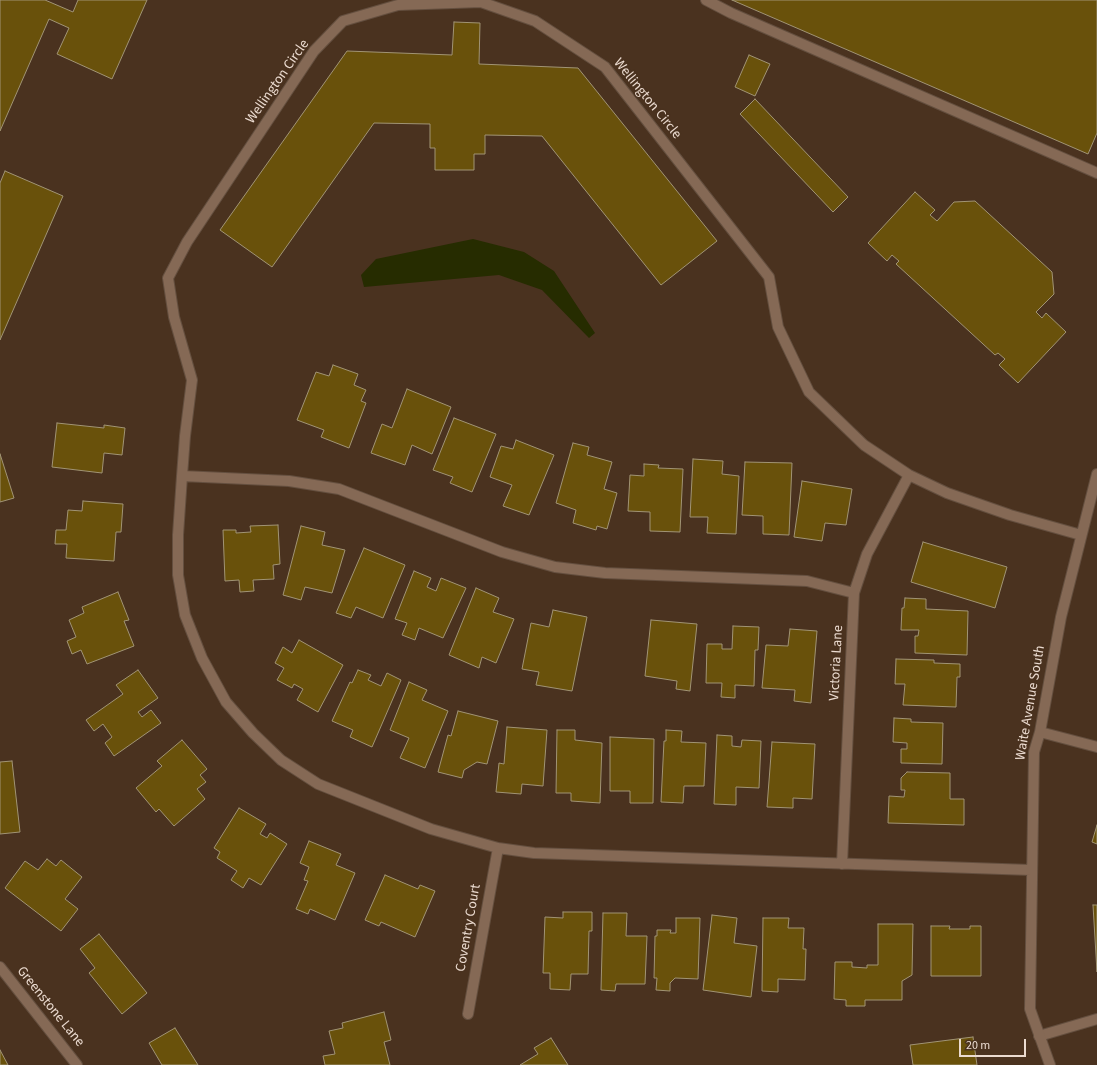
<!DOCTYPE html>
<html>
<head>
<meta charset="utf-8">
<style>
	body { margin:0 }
	#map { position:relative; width:1097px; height:1065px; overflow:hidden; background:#4a321f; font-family:"Source Sans 3",sans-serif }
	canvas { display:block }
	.scale { position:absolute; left:959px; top:1039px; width:67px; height:18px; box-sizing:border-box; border:2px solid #ebdbd0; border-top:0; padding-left:5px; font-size:12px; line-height:14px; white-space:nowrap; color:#ebdbd0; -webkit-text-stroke:3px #4a321f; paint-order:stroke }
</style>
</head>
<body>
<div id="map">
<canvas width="1097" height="1065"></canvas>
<div class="scale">20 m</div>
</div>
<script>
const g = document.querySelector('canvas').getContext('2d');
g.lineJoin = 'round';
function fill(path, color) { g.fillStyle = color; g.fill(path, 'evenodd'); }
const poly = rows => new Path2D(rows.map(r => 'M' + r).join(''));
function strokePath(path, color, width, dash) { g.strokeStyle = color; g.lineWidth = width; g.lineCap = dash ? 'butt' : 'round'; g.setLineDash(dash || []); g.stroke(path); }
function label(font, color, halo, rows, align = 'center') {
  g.font = font + ' "Source Sans 3",sans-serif'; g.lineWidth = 3; g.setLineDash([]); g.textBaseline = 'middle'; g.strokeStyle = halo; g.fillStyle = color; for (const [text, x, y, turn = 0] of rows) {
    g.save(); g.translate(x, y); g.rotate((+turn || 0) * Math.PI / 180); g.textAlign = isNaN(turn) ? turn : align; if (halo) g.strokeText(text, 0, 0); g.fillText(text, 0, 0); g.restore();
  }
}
const water = poly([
	[473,239,524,252,554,271,595,333,589,338,542,290,499,275,364,287,361,275,376,259]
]);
const building = poly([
	[0,0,45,0,73,12,78,0,147,0,112,79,57,54,69,28,49,19,0,131,0,0],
	[732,0,1097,0,1097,133,1088,154,732,0],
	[454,22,480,23,479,64,578,68,717,241,661,285,542,136,485,135,485,154,474,154,474,170,435,170,435,148,430,148,430,124,374,123,272,267,220,230,347,51,452,55,454,22],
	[749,55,770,64,755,96,735,87,749,55],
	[755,99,848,197,833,212,740,114,755,99],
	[5,171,63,196,0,340,0,183,5,171],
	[915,192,935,210,930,215,937,221,954,202,975,201,1052,272,1054,294,1036,312,1042,318,1046,313,1066,332,1018,383,999,365,1005,359,998,353,995,355,896,264,899,261,892,255,887,261,868,243,915,192],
	[333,365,358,374,354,385,366,390,361,401,366,403,349,448,321,437,324,430,297,420,316,372,329,376,333,365],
	[407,389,451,407,432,454,412,445,405,465,371,453,382,424,392,428,407,389],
	[454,418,496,434,472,492,450,483,453,477,433,470,454,418],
	[57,423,104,428,104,425,125,428,122,455,104,453,102,473,52,467,57,423],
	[516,440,554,455,529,515,503,506,512,485,490,477,501,446,513,449,516,440],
	[573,443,589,447,587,455,612,462,604,489,617,493,607,529,597,526,596,530,573,523,576,510,556,503,573,443],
	[0,454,14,498,0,502,0,454],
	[693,459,723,461,722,474,739,476,736,534,707,533,708,517,690,517,693,459],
	[745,462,792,463,789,535,763,534,763,516,742,515,745,462],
	[644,464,659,465,658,468,683,469,680,532,650,531,650,512,628,511,630,475,644,476,644,464],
	[802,481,852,489,846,525,825,523,822,541,794,537,802,481],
	[83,501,123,504,121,532,116,532,114,561,66,558,67,544,55,544,56,530,66,530,68,510,82,511,83,501],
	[278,525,280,564,273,565,274,579,253,580,254,591,240,592,239,580,225,581,223,530,236,530,236,533,251,532,250,526,278,525],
	[301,526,325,532,322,545,345,550,332,593,305,587,301,600,283,595,301,526],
	[923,542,1007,567,995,608,911,582,923,542],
	[364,548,405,565,383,618,356,607,351,618,336,613,364,548],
	[414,571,431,578,427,587,436,591,441,578,466,588,443,638,419,628,415,640,402,635,407,623,395,619,414,571],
	[476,588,499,598,493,612,514,619,496,663,482,657,479,668,449,655,476,588],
	[118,592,129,620,124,621,134,646,87,664,81,650,72,654,67,641,76,637,69,620,84,613,82,607,118,592],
	[905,598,926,599,926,609,968,611,967,655,915,653,915,636,918,636,919,630,901,630,902,608,904,608,905,598],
	[553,610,587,617,572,691,536,685,539,672,522,669,531,623,549,627,553,610],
	[651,620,697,624,690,691,676,689,677,681,645,676,651,620],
	[733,626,759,627,758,650,755,650,754,686,735,685,735,698,721,697,722,683,706,683,707,644,722,644,722,649,732,649,733,626],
	[790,629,817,631,811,703,794,701,795,690,762,688,766,645,788,646,790,629],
	[299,640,343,665,318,712,297,700,303,689,294,684,292,688,277,680,284,668,275,663,283,647,292,653,299,640],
	[896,659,934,660,934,663,960,664,960,677,957,677,956,707,903,705,905,684,895,684,896,659],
	[138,670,158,698,138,712,142,717,151,710,161,723,114,756,105,743,112,737,103,724,94,731,86,720,123,694,116,685,138,670],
	[358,670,371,675,368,680,381,686,387,673,401,680,372,747,350,737,353,730,332,721,350,682,352,683,358,670],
	[409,682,427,690,422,700,448,711,425,768,400,758,409,738,390,730,409,682],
	[458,711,498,721,487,764,477,762,464,770,462,778,438,772,448,735,451,736,458,711],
	[894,718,911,719,911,722,943,723,942,764,901,763,901,749,907,749,907,743,893,742,894,718],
	[507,727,547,730,543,786,522,784,521,794,496,792,499,763,504,764,507,727],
	[557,730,575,730,575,740,602,743,600,803,571,801,571,793,556,793,557,730],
	[666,730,682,731,681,742,706,743,704,786,684,786,683,803,661,802,664,741,666,741,666,730],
	[717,735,732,736,732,746,741,747,742,740,761,741,759,788,736,787,736,805,714,804,717,735],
	[610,737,654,739,653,803,630,803,630,791,610,791,610,737],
	[182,740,207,769,200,775,206,782,197,789,205,799,174,826,159,809,156,812,136,788,162,766,157,761,182,740],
	[772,742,815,744,812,799,793,798,793,808,767,807,772,742],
	[12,761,20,832,0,834,0,762,12,761],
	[907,772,950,773,950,799,964,799,964,825,888,823,889,796,904,797,905,790,901,790,901,778,907,772],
	[239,808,266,824,260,834,267,838,270,833,287,844,261,885,249,878,243,888,231,880,237,871,217,858,220,852,214,848,239,808],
	[1097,825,1097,844,1092,842,1097,825],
	[309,841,341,854,336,865,355,873,335,920,310,909,308,914,296,909,308,881,304,880,309,867,300,863,309,841],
	[47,859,56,866,61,860,82,877,65,899,78,909,61,931,5,888,25,861,38,870,47,859],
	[385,875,418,889,420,885,435,891,415,937,381,922,379,926,365,920,385,875],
	[1093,905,1097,905,1097,972,1093,905],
	[563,912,592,912,592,931,589,931,588,974,571,974,570,990,550,989,550,973,543,973,545,917,563,918,563,912],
	[603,913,627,913,626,936,647,936,645,984,616,984,615,991,601,990,603,913],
	[712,915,737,918,734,943,757,946,751,997,703,990,712,915],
	[676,918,700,918,698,979,675,978,670,983,670,991,656,990,657,978,654,978,655,936,657,936,657,930,671,930,670,933,676,933,676,918],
	[763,918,789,918,788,928,804,928,803,949,806,949,805,980,778,979,778,992,762,991,763,918],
	[878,924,913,924,912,975,902,981,902,1000,865,1000,865,1006,846,1006,846,1000,834,999,835,962,852,962,852,967,867,968,867,965,878,965,878,924],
	[931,926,950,926,949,929,970,929,970,926,981,926,981,976,931,976,931,926],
	[99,934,147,993,122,1014,89,973,95,968,80,949,99,934],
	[384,1012,391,1040,384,1042,390,1065,325,1065,323,1056,335,1054,329,1031,343,1028,342,1023,384,1012],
	[175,1028,198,1065,162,1065,149,1043,175,1028],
	[973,1037,977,1065,913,1065,910,1045,973,1037],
	[551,1038,568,1065,520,1065,538,1054,534,1048,551,1038],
	[0,1050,8,1065,0,1065,0,1050]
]);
const lane = poly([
	[706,0,731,13,1097,173],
	[1039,1036,1097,1019]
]);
const street = poly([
	[182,476,185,436,192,380,174,317,168,278,187,242,314,51,343,21,398,5,481,2,535,21,605,67,769,277,778,327,809,392,864,445,909,475,947,493,1010,515,1081,535],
	[854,593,807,581,605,573,555,567,502,552,339,489,289,481,182,476,178,535,178,575,185,615,202,658,226,702,253,733,281,760,318,784,431,829,498,848,534,853,1031,870],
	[1040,732,1097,747],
	[842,864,854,593,867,554,909,475],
	[0,967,77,1065],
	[468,1014,498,848],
	[1050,1065,1030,1009,1034,752,1040,732,1061,617,1097,474]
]);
const streetNames = [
	["Wellington Circle",278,82,-55],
	["Wellington Circle",647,99,51],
	["Victoria Lane",837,663,-87],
	["Waite Avenue South",1031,703,-80],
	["Coventry Court",469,928,-80],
	["Greenstone Lane",50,1007,51]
];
fill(water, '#262c00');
fill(building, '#69510b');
strokePath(building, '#a19475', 1);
strokePath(lane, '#644f3f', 12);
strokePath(street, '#644f3f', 12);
strokePath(lane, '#856955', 10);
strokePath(street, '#856955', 10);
label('14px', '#ebdbd0', '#4a321f', streetNames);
</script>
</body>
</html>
